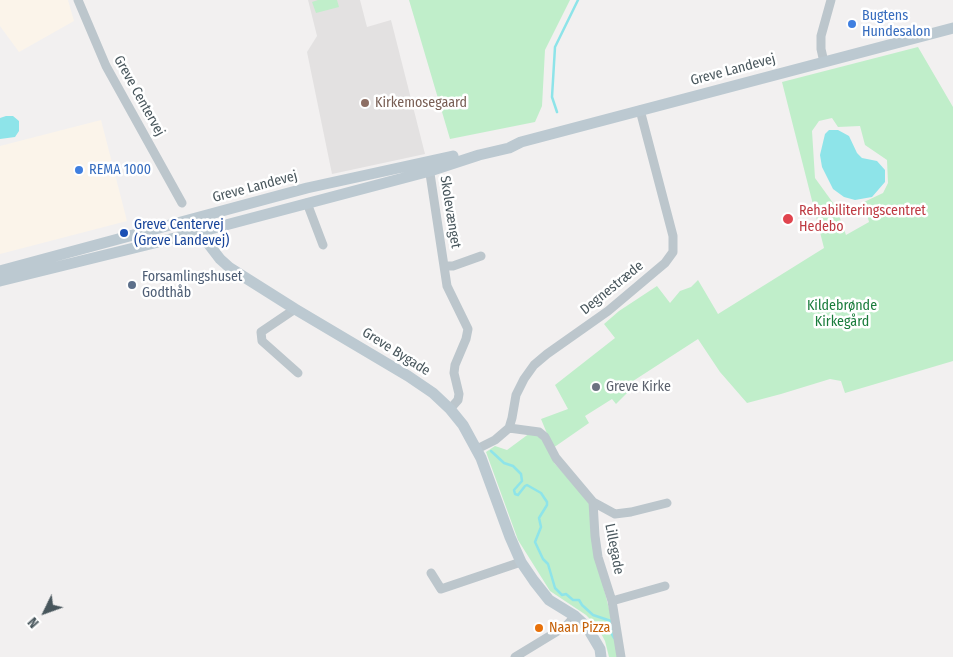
<!DOCTYPE html>
<html>
<head>
<meta charset="utf-8">
<style>
	body { margin:0 }
	#map { position:relative; width:953px; height:657px; overflow:hidden; background:#f2f0f0; font-family:"Fira Sans Condensed",sans-serif }
	canvas { display:block }
	.north { position:absolute; left:20px; top:587px; width:50px; height:50px; -webkit-text-stroke:4px #fff; paint-order:stroke; rotate:228deg; font-size:14px; font-weight:700; line-height:20px; text-align:center; color:#48565c }
	.north::after { content:''; display:block; margin:auto; width:18px; height:22px; background:#48565c; clip-path:polygon(50% 0,100% 100%,50% 72%,0 100%) }
</style>
</head>
<body>
<div id="map">
<canvas width="953" height="657"></canvas>
<div class="north">N</div>
</div>
<script>
const g = document.querySelector('canvas').getContext('2d');
g.lineJoin = 'round';
function fill(path, color) { g.fillStyle = color; g.fill(path, 'evenodd'); }
const poly = rows => new Path2D(rows.map(r => 'M' + r).join(''));
function strokePath(path, color, width, dash) { g.strokeStyle = color; g.lineWidth = width; g.lineCap = dash ? 'butt' : 'round'; g.setLineDash(dash || []); g.stroke(path); }
function label(font, color, halo, rows, align = 'center') {
  g.font = font + ' "Fira Sans Condensed",sans-serif'; g.lineWidth = 5; g.setLineDash([]); g.textBaseline = 'middle'; g.strokeStyle = halo; g.fillStyle = color; for (const [text, x, y, turn = 0] of rows) {
    g.save(); g.translate(x, y); g.rotate((+turn || 0) * Math.PI / 180); g.textAlign = isNaN(turn) ? turn : align; if (halo) g.strokeText(text, 0, 0); g.fillText(text, 0, 0); g.restore();
  }
}
const commercial = poly([
	[0,0,68,0,74,21,19,52,0,26],
	[101,120,127,221,0,254,0,146]
]);
const education = poly([
	[308,0,360,0,367,27,391,20,425,154,332,174,307,52,317,36]
]);
const green = poly([
	[318,0,337,0,339,7,316,13,312,2],
	[409,0,570,0,545,50,542,106,535,122,450,139],
	[918,47,953,107,953,361,845,393,841,381,830,379,781,394,747,403,720,372,698,339,630,383,634,386,616,404,612,399,585,416,589,423,553,448,541,419,568,409,555,385,615,338,604,324,619,311,657,286,670,303,680,291,691,287,698,280,718,314,824,248,782,82],
	[832,118,838,127,860,126,865,145,887,160,888,183,883,193,864,202,869,222,846,235,836,207,815,178,812,131,819,121],
	[530,433,538,435,543,441,555,464,591,503,597,562,614,628,617,657,609,657,605,641,597,626,586,615,550,591,518,540,486,452,495,446,507,450]
]);
const water = poly([
	[6,116,13,116,19,121,19,131,15,137,0,139,0,118],
	[829,130,838,130,849,136,857,153,862,158,877,161,885,170,885,182,872,197,855,200,844,197,833,189,822,167,820,155,825,134]
]);
const stream = poly([
	[557,112,552,97,555,47,578,0],
	[491,451,504,463,513,466,521,474,522,481,514,490,515,494,518,495,525,486,527,485,541,493,547,502,547,505,539,518,541,527,535,542,543,559,548,564,555,588,562,595,566,594,573,600,579,600,582,605,593,615,611,621,612,625,610,631,614,638]
]);
const street = poly([
	[78,0,106,66,182,203],
	[824,62,821,49,821,36,831,0],
	[429,167,447,286,468,329,466,339,455,365,454,373,459,394,458,400,450,409],
	[307,203,323,245],
	[445,266,453,266,481,256],
	[295,309,261,332,262,341,298,373],
	[509,428,539,432,545,437,556,458,593,502,615,514,631,512,667,503],
	[477,449,495,440,509,428,512,418,516,395,524,379,534,365,547,354,608,311,665,263,673,252,673,236,640,110],
	[593,502,595,536,598,557,612,601,621,657],
	[431,573,441,589,521,562],
	[612,601,665,586],
	[515,657,566,626,575,616]
]);
const secondary = poly([
	[197,218,207,242,220,259,230,268,295,309,408,376,433,393,450,409,463,425,481,458,510,537,521,562,534,581,549,600,575,616,587,627,600,649,601,657],
	[0,271,307,188,453,156],
	[0,281,203,231,430,171,479,155,509,148,521,142,953,28]
]);
const markers = [
	[852,24,5,"#3f7fe0"],
	[365,103,5,"#8d6e63"],
	[79,170,5,"#3f7fe0"],
	[788,219,6,"#e0444e"],
	[124,233,5,"#1a4fb4"],
	[132,285,5,"#5c6f8a"],
	[596,387,5,"#6b7280"],
	[539,628,5,"#e8710a"]
];
const shopNames = [
	["Bugtens",862,16],
	["Hundesalon",862,32],
	["REMA 1000",89,170]
];
const streetNames = [
	["Greve Landevej",733,70,-15],
	["Greve Centervej",139,96,61],
	["Greve Landevej",255,187,-15],
	["Skolevænget",450,212,81],
	["Degnestræde",612,288,-39],
	["Greve Bygade",396,352,32],
	["Lillegade",614,549,79]
];
const educationNames = [
	["Kirkemosegaard",375,103]
];
const healthNames = [
	["Rehabiliteringscentret",799,211],
	["Hedebo",799,227]
];
const transitNames = [
	["Greve Centervej",134,225],
	["(Greve Landevej)",134,241]
];
const serviceNames = [
	["Forsamlingshuset",142,277],
	["Godthåb",142,293]
];
const parkNames = [
	["Kildebrønde",842,306],
	["Kirkegård",842,322]
];
const worshipNames = [
	["Greve Kirke",606,387]
];
const foodNames = [
	["Naan Pizza",549,628]
];
fill(commercial, '#fbf4ea');
fill(education, '#e3e1e1');
fill(green, '#c0eeca');
fill(water, '#8ee4e9');
strokePath(stream, '#8ee4e9', 2.5);
strokePath(street, '#bcc6cc', 9);
strokePath(secondary, '#bcc9d1', 11);
for (const [x, y, r, color] of markers) { const dot = new Path2D(); dot.arc(x, y, r, 0, 2 * Math.PI); g.fillStyle = color; g.fill(dot); strokePath(dot, '#fff', 2); }
label('14px', '#366cbe', '#fff', shopNames, 'left');
label('14px', '#48565c', '#fff', streetNames);
label('14px', '#785e54', '#fff', educationNames, 'left');
label('14px', '#be3a42', '#fff', healthNames, 'left');
label('14px', '#164399', '#fff', transitNames, 'left');
label('14px', '#4e5e75', '#fff', serviceNames, 'left');
label('14px', '#1a7c3c', '#fff', parkNames);
label('14px', '#5b616d', '#fff', worshipNames, 'left');
label('14px', '#c56008', '#fff', foodNames, 'left');
</script>
</body>
</html>
